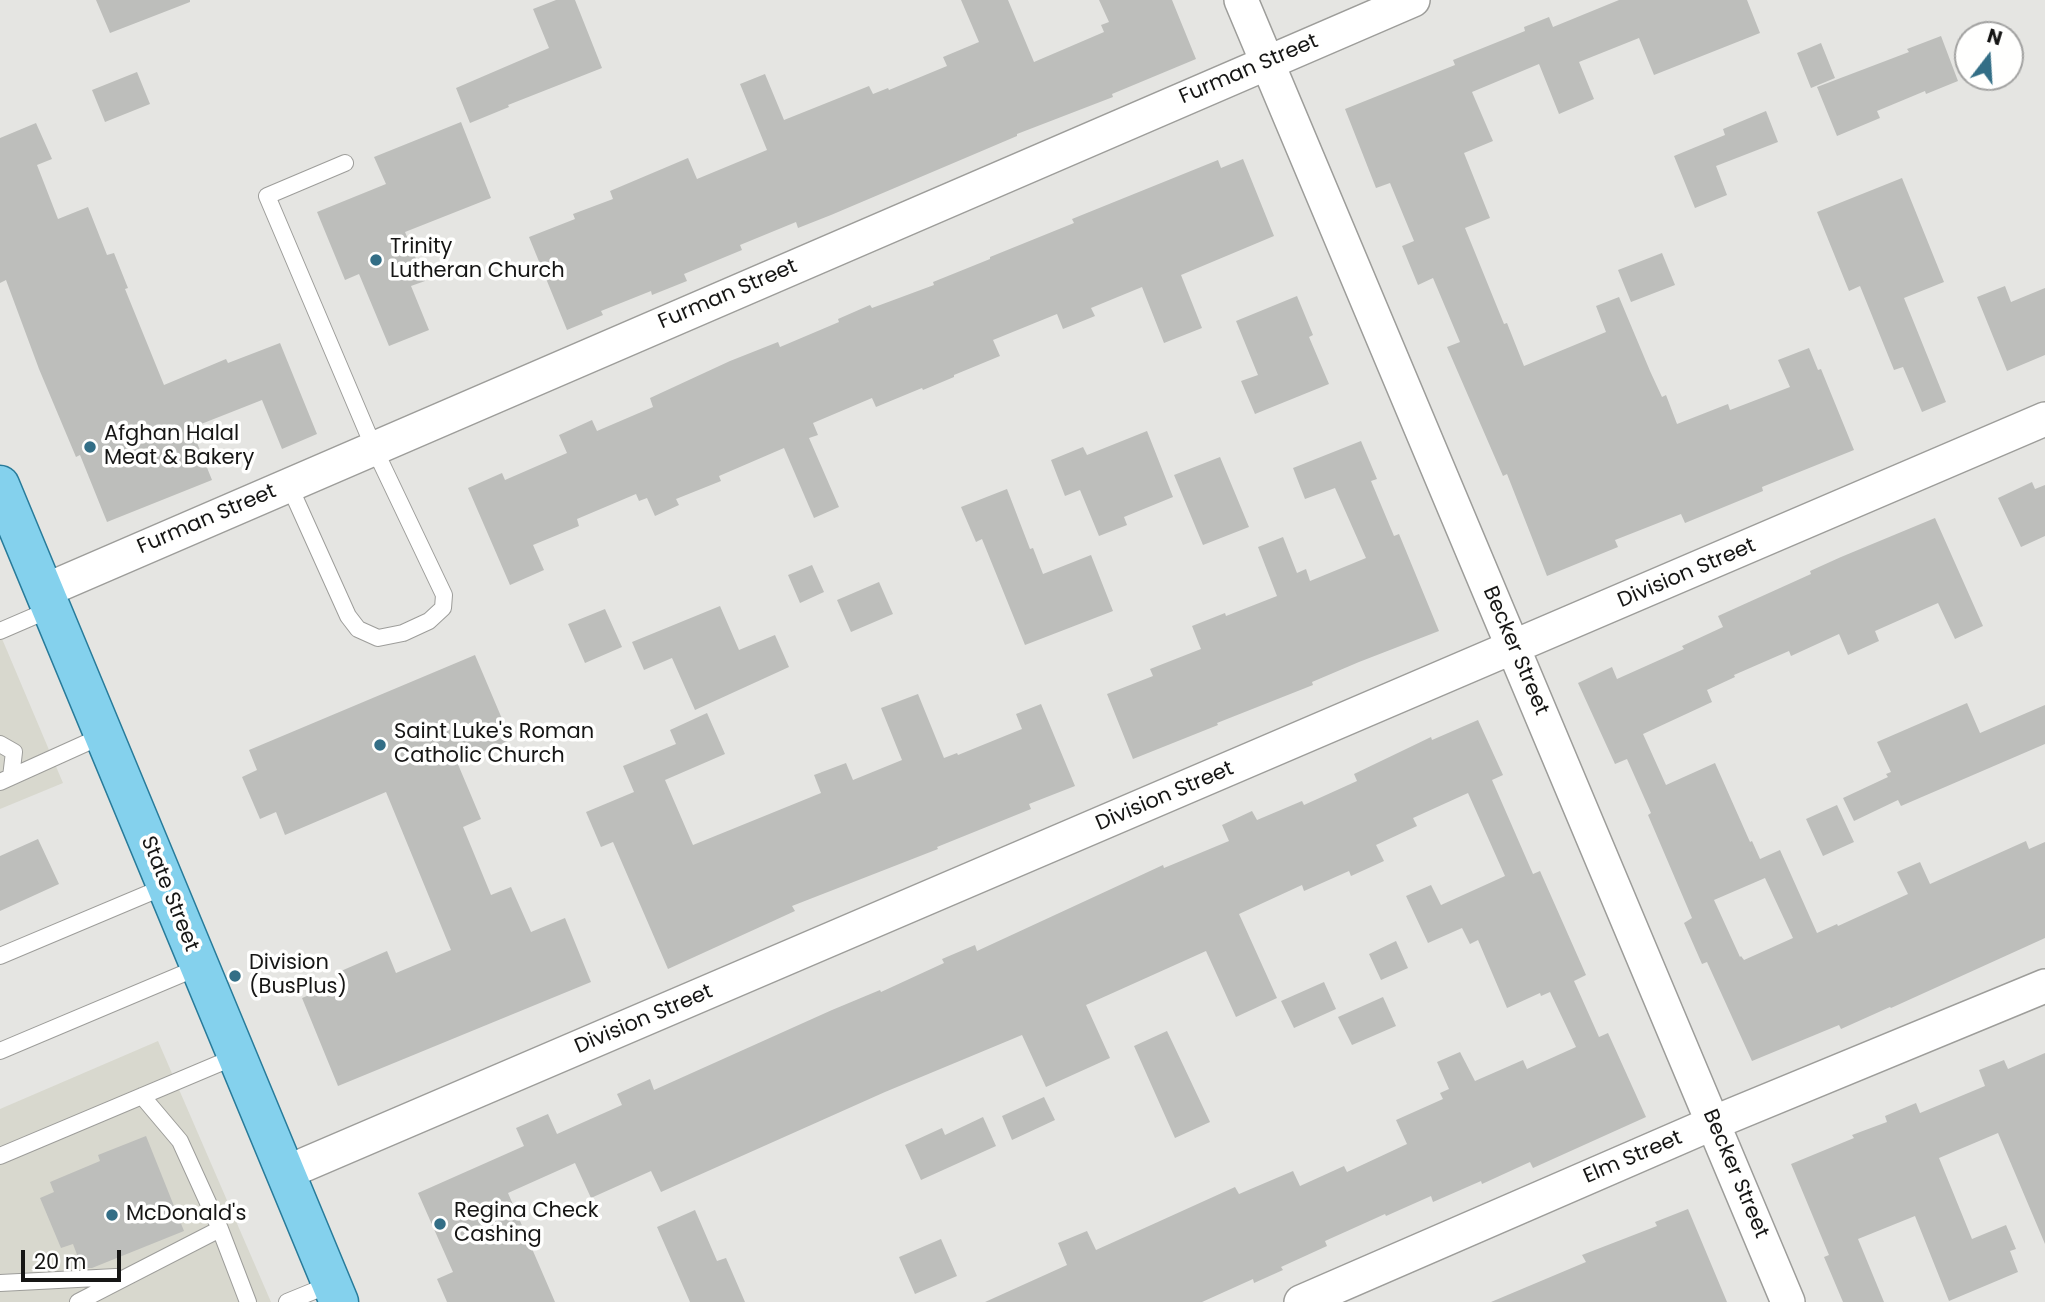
<!DOCTYPE html>
<html>
<head>
<meta charset="utf-8">
<style>
	body { margin:0 }
	#map { position:relative; width:2045px; height:1302px; overflow:hidden; background:#e5e5e2; font-family:Poppins,sans-serif }
	canvas { display:block }
	.north { position:absolute; left:1954px; top:21px; width:70px; height:70px; box-sizing:border-box; background:#fffffe; border:2px solid #a2a2a1; border-radius:50%; rotate:17deg; font-size:19px; font-weight:700; line-height:28px; text-align:center; color:#161615 }
	.north::after { content:''; display:block; margin:auto; width:24px; height:32px; background:#336e86; clip-path:polygon(50% 0,100% 100%,50% 72%,0 100%) }
	.scale { position:absolute; left:21px; top:1250px; width:100px; height:32px; box-sizing:border-box; border:4px solid #161615; border-top:0; padding-left:9px; font-size:21px; line-height:24px; white-space:nowrap; color:#161615; -webkit-text-stroke:5px #fffffe; paint-order:stroke }
</style>
</head>
<body>
<div id="map">
<canvas width="2045" height="1302"></canvas>
<div class="north">N</div>
<div class="scale">20 m</div>
</div>
<script>
const g = document.querySelector('canvas').getContext('2d');
g.lineJoin = 'round';
function fill(path, color) { g.fillStyle = color; g.fill(path, 'evenodd'); }
const poly = rows => new Path2D(rows.map(r => 'M' + r).join(''));
function strokePath(path, color, width, dash) { g.strokeStyle = color; g.lineWidth = width; g.lineCap = dash ? 'butt' : 'round'; g.setLineDash(dash || []); g.stroke(path); }
function label(font, color, halo, rows, align = 'center') {
  g.font = font + ' Poppins,sans-serif'; g.lineWidth = 7; g.setLineDash([]); g.textBaseline = 'middle'; g.strokeStyle = halo; g.fillStyle = color; for (const [text, x, y, turn = 0] of rows) {
    g.save(); g.translate(x, y); g.rotate((+turn || 0) * Math.PI / 180); g.textAlign = isNaN(turn) ? turn : align; if (halo) g.strokeText(text, 0, 0); g.fillText(text, 0, 0); g.restore();
  }
}
const built = poly([
	[0,634,63,783,0,809],
	[158,1041,271,1302,0,1302,0,1109]
]);
const building = poly([
	[96,0,190,0,190,2,110,33],
	[556,0,575,0,602,68,508,105,509,107,470,123,456,88,549,48,533,9],
	[961,0,1008,0,1034,62,1104,32,1101,25,1109,22,1099,0,1172,0,1196,59,1112,94,1113,97,1017,134,1017,136,970,156,831,215,798,228,796,222,740,245,742,250,684,274,687,281,652,295,651,291,601,311,603,315,567,330,529,237,575,219,573,214,613,199,610,191,688,158,697,179,767,150,740,84,765,74,784,120,869,86,873,94,888,88,889,90,947,66,943,57,979,42],
	[1619,0,1747,0,1760,33,1654,75,1639,38,1579,62,1594,99,1559,114,1539,64,1472,92,1493,141,1464,153,1490,218,1465,228,1504,324,1507,323,1524,366,1606,332,1596,306,1619,297,1650,371,1662,397,1666,395,1677,424,1728,404,1730,410,1790,387,1778,360,1809,348,1818,370,1821,369,1854,450,1762,487,1763,491,1685,523,1681,514,1615,540,1618,547,1547,576,1507,474,1503,476,1447,347,1460,342,1433,278,1418,285,1402,246,1414,241,1390,183,1376,188,1345,109,1455,65,1453,60,1525,31,1524,27,1549,17,1553,27],
	[1941,36,1958,81,1926,94,1925,91,1877,111,1880,118,1837,136,1817,87,1909,52,1907,49],
	[1821,43,1835,78,1811,88,1797,53],
	[137,72,150,104,105,122,92,90],
	[1766,111,1778,142,1716,166,1727,195,1695,208,1674,156,1725,135,1723,129],
	[461,122,491,198,405,232,425,281,411,286,429,330,389,346,359,274,345,280,317,212,386,184,374,157],
	[36,123,52,159,37,165,58,219,88,207,107,255,114,253,128,288,125,289,164,385,226,359,228,363,280,343,317,434,282,449,262,400,191,428,212,480,107,522,80,455,76,457,39,369,6,280,0,283,0,138],
	[1243,159,1274,236,1181,275,1202,328,1164,343,1142,287,1091,308,1095,316,1063,329,1057,314,993,340,1000,356,954,375,954,377,923,390,922,388,876,407,872,398,813,423,818,435,809,438,839,507,814,518,784,448,719,476,721,481,676,499,679,505,655,516,647,498,639,501,636,494,577,519,579,526,533,545,544,570,510,585,468,488,502,473,505,480,567,453,559,435,592,420,597,431,653,407,650,398,730,361,778,342,780,347,839,322,838,319,870,305,872,308,934,285,933,282,990,259,990,257,1074,223,1072,219,1218,160,1221,168],
	[1902,178,1944,282,1904,298,1946,402,1922,412,1903,367,1894,370,1860,286,1849,291,1817,212],
	[1662,253,1675,285,1631,302,1618,270],
	[2005,286,2011,302,2045,288,2045,355,2007,371,1977,297],
	[1297,296,1313,335,1309,337,1329,384,1255,414,1241,381,1258,375,1236,321],
	[1147,431,1173,497,1124,517,1127,525,1099,536,1080,490,1065,496,1051,460,1083,447,1087,455],
	[1361,441,1377,479,1371,481,1394,536,1399,534,1439,631,1359,662,1312,682,1313,685,1217,723,1218,725,1133,759,1107,694,1153,676,1150,669,1201,649,1192,626,1225,613,1226,616,1277,596,1258,547,1283,537,1297,573,1306,569,1310,581,1366,558,1335,488,1305,499,1293,468],
	[1220,457,1249,527,1203,545,1174,475],
	[2032,482,2035,489,2045,485,2045,536,2021,547,1998,498],
	[1007,489,1030,549,1033,548,1043,574,1091,555,1113,611,1025,645,982,539,976,542,961,507],
	[1935,518,1983,626,1955,639,1938,603,1875,631,1879,641,1848,655,1839,634,1791,656,1789,651,1734,675,1735,677,1707,690,1712,702,1643,734,1666,785,1715,763,1750,842,1752,841,1760,859,1780,850,1817,933,1837,924,1838,926,1908,894,1897,872,1920,862,1930,884,2026,841,2029,849,2045,842,2045,938,1891,1008,1890,1007,1841,1029,1839,1025,1752,1061,1707,962,1702,964,1684,923,1692,918,1648,815,1651,813,1627,759,1615,764,1578,683,1612,667,1617,679,1684,649,1682,646,1723,627,1718,616,1811,574,1810,571,1841,557],
	[1765,878,1793,938,1744,960,1741,956,1740,957,1714,900],
	[812,565,824,592,800,603,788,575],
	[879,582,893,614,851,632,837,600],
	[720,606,739,650,775,635,789,667,695,710,672,658,644,670,632,642],
	[605,609,622,647,585,663,568,624],
	[475,655,511,740,457,762,481,819,463,827,491,895,511,887,531,932,565,918,591,982,338,1086,302,998,345,980,341,971,387,951,396,973,451,950,386,792,285,835,276,812,260,819,242,777,257,770,249,750],
	[918,694,944,758,957,753,958,755,1022,729,1016,714,1041,704,1075,786,1029,804,1031,809,937,847,938,849,792,906,795,911,668,969,613,842,601,847,586,812,634,792,623,766,676,744,670,730,707,713,725,754,665,780,693,845,821,793,814,775,846,763,853,780,902,760,881,708],
	[1967,703,1980,733,2045,705,2045,744,1901,806,1898,800,1854,821,1843,798,1888,777,1886,774,1891,772,1877,742],
	[1478,720,1503,775,1492,780,1533,874,1540,871,1586,975,1574,981,1599,1037,1608,1033,1646,1117,1533,1168,1530,1162,1482,1184,1481,1181,1433,1202,1431,1196,1386,1216,1385,1214,1325,1241,1327,1246,1281,1267,1283,1270,1254,1283,1253,1279,1202,1302,985,1302,1067,1265,1058,1243,1087,1231,1096,1250,1235,1187,1239,1194,1293,1171,1300,1186,1344,1166,1347,1172,1407,1144,1396,1120,1443,1099,1440,1093,1449,1089,1437,1062,1460,1052,1475,1081,1523,1060,1527,1069,1576,1047,1550,992,1541,996,1540,993,1507,1008,1478,940,1470,944,1462,928,1428,943,1406,896,1431,885,1441,905,1505,876,1468,793,1413,818,1417,826,1376,845,1384,861,1351,876,1349,871,1304,891,1302,885,1239,914,1277,998,1236,1017,1206,951,1086,1005,1110,1058,1046,1087,1022,1035,885,1092,661,1192,651,1171,591,1198,575,1163,508,1193,555,1302,447,1302,437,1279,453,1272,418,1193,524,1146,516,1128,548,1114,557,1134,622,1105,617,1094,650,1079,654,1090,832,1010,880,990,881,992,944,963,942,959,975,945,977,951,1163,865,1164,868,1229,841,1222,825,1252,811,1257,820,1302,801,1304,805,1357,781,1354,774,1431,737,1432,740],
	[1837,805,1854,842,1823,856,1806,819],
	[38,839,59,884,0,911,0,856],
	[1396,941,1408,968,1381,980,1369,954],
	[1324,982,1336,1009,1294,1028,1281,1001],
	[1383,997,1396,1026,1352,1045,1338,1017],
	[1167,1031,1210,1122,1175,1138,1134,1046],
	[2045,1053,2045,1244,1998,1133,1939,1158,1972,1239,2006,1225,2016,1249,2010,1251,2018,1272,1949,1301,1915,1216,1858,1239,1884,1302,1843,1302,1824,1257,1829,1255,1791,1164,1854,1138,1852,1135,1887,1122,1885,1116,1916,1103,1920,1113,1985,1086,1979,1070,2004,1060,2008,1069],
	[1044,1097,1055,1120,1012,1140,1002,1116],
	[983,1117,996,1146,921,1180,905,1145,942,1128,945,1135],
	[146,1136,184,1231,92,1268,82,1268,73,1244,61,1248,40,1198,54,1192,50,1182,100,1161,98,1155],
	[1688,1209,1727,1302,1491,1302,1586,1262,1582,1255,1657,1226,1655,1222],
	[695,1210,717,1261,726,1258,745,1302,690,1302,657,1227],
	[941,1239,957,1276,915,1294,899,1257]
]);
const service = poly([
	[289,485,348,616,358,629,378,638,403,633,429,621,443,608,444,595,374,448,267,196,345,163],
	[0,631,51,609],
	[0,744,14,752,11,777],
	[0,782,104,735],
	[0,956,166,886],
	[0,1051,199,967],
	[142,1096,180,1141,220,1229,248,1302],
	[0,1156,237,1056],
	[0,1283,116,1277],
	[78,1302,220,1229],
	[287,1302,331,1284]
]);
const minor = poly([
	[1241,0,1788,1302],
	[44,591,1413,0],
	[285,1173,2045,419],
	[1301,1302,1713,1123,2045,986]
]);
const primary = poly([
	[0,485,339,1302]
]);
const markers = [
	[376,260,7,"#336e86"],
	[90,447,7,"#336e86"],
	[380,745,7,"#336e86"],
	[235,976,7,"#336e86"],
	[112,1215,7,"#336e86"],
	[440,1224,7,"#336e86"]
];
const streetNames = [
	["Furman Street",1249,70,-23],
	["Furman Street",728,295,-23],
	["Furman Street",207,520,-23],
	["Division Street",1687,574,-23],
	["Becker Street",1515,651,67],
	["Division Street",1165,797,-23],
	["State Street",169,894,68],
	["Division Street",644,1020,-23],
	["Elm Street",1633,1158,-23],
	["Becker Street",1735,1174,67]
];
const poiNames = [
	["Trinity",390,248],
	["Lutheran Church",390,272],
	["Afghan Halal",104,435],
	["Meat & Bakery",104,459],
	["Saint Luke's Roman",394,733],
	["Catholic Church",394,757],
	["Division",249,964],
	["(BusPlus)",249,988],
	["Regina Check",454,1212],
	["Cashing",454,1236],
	["McDonald's",126,1215]
];
fill(built, '#d8d8ce');
fill(building, '#bdbebb');
strokePath(service, '#9d9d9a', 18);
strokePath(minor, '#9d9d9a', 36);
strokePath(primary, '#287b9a', 41);
strokePath(service, '#fff', 16);
strokePath(minor, '#fff', 33);
strokePath(primary, '#84d1ed', 38);
for (const [x, y, r, color] of markers) { const dot = new Path2D(); dot.arc(x, y, r, 0, 2 * Math.PI); g.fillStyle = color; g.fill(dot); strokePath(dot, '#fffffe', 2.5); }
label('21px', '#161615', '#fffffe', streetNames);
label('21px', '#161615', '#fffffe', poiNames, 'left');
</script>
</body>
</html>
